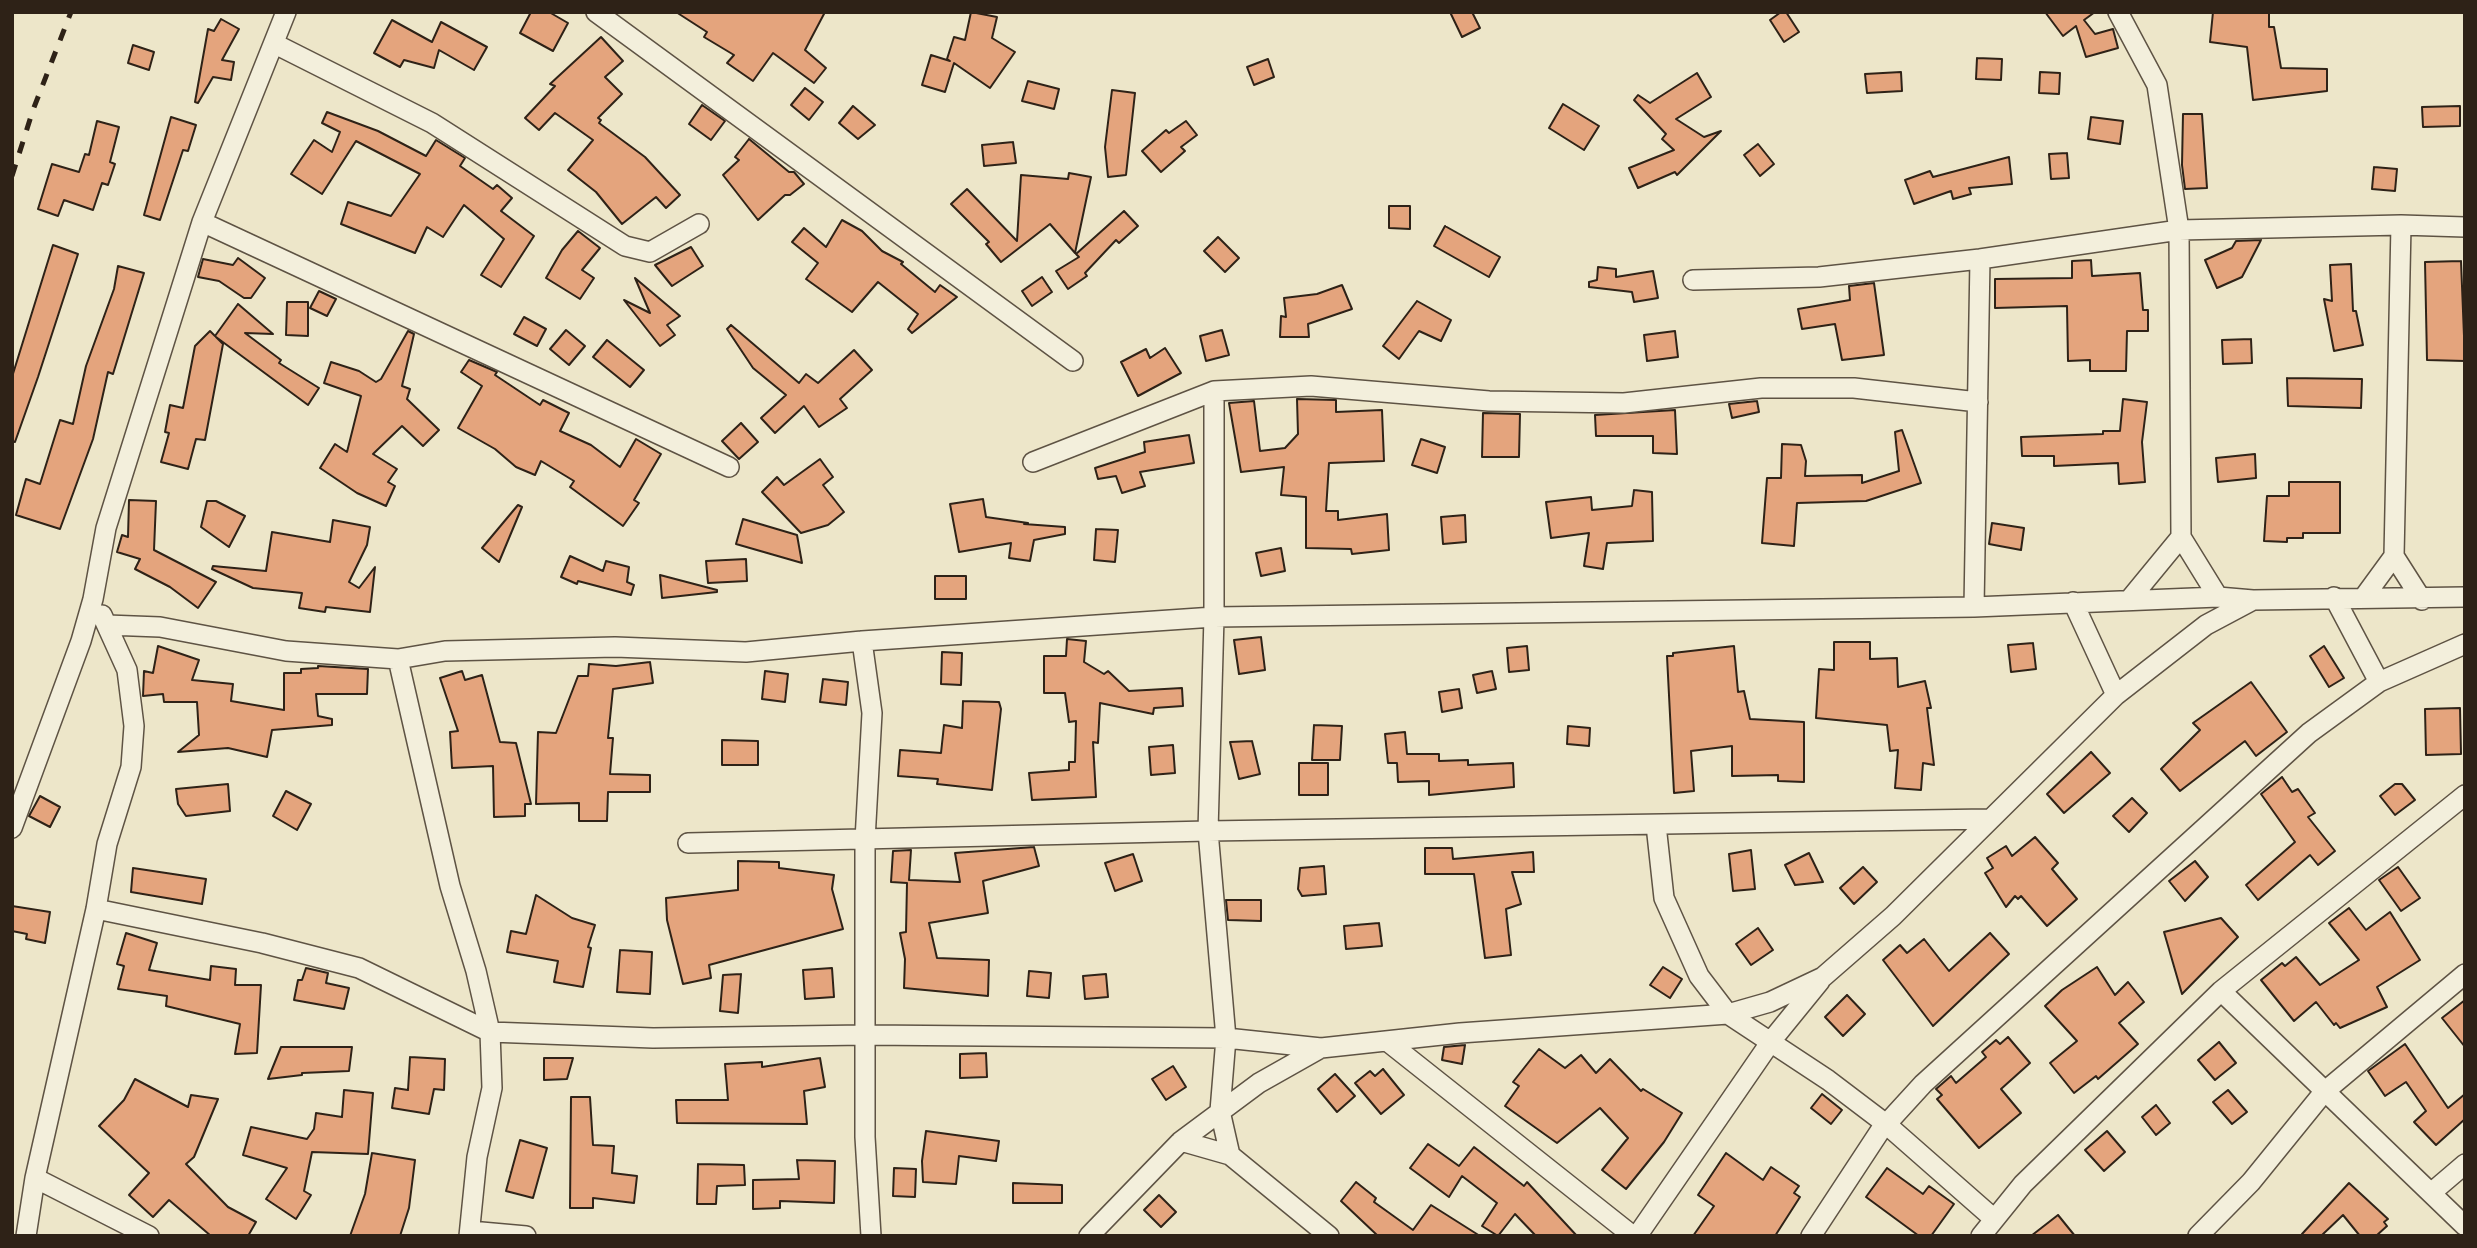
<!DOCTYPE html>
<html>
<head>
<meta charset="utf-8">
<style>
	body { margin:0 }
	#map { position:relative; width:2477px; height:1248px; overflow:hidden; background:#ede6c9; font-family:Alegreya,serif }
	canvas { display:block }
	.frame { position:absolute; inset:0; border:14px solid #2e2217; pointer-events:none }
</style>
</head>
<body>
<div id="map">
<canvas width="2477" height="1248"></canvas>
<div class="frame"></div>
</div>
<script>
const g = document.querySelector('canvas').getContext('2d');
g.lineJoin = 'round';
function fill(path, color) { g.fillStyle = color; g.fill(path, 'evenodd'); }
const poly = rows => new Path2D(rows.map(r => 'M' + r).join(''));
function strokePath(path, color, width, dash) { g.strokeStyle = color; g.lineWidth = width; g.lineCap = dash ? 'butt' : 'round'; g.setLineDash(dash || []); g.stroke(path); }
const building = poly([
	[531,12,549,12,568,23,553,51,520,33,531,12],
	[676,12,825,12,805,50,826,68,814,83,773,53,753,81,727,63,734,55,704,37,707,32,676,12],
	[971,12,997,17,992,38,1015,52,990,88,954,63,945,92,922,85,931,55,950,61,947,59,954,37,965,40,971,12],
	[1450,12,1472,12,1480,28,1462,37,1450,12],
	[1781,12,1786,12,1799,32,1784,42,1770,20,1781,12],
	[2045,12,2095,12,2084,20,2095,34,2113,29,2118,48,2086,57,2076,26,2063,36,2045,12],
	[2213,12,2269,12,2269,27,2274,27,2281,68,2327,69,2327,91,2253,100,2247,47,2210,42,2213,12],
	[221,19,239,29,222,60,234,62,231,80,213,77,198,103,195,102,208,29,214,31,221,19],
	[392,20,432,42,441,22,487,47,474,70,439,50,434,68,404,60,400,67,374,53,392,20],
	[601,37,623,61,605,77,622,94,598,118,601,120,599,123,645,157,680,195,666,208,656,197,622,224,596,192,568,170,593,140,555,113,539,130,525,118,555,86,550,84,601,37],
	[133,45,154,52,149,70,128,63,133,45],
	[1977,58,2002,59,2001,80,1976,79,1977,58],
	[1268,59,1274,77,1254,85,1247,67,1268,59],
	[1901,72,1902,91,1867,93,1865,74,1901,72],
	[2040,72,2060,73,2059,94,2039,93,2040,72],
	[1697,73,1711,97,1676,119,1704,137,1721,131,1677,175,1675,172,1638,188,1629,168,1674,150,1662,139,1666,134,1634,100,1638,95,1650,103,1697,73],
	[1028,81,1059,89,1054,109,1022,101,1028,81],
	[805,88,823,102,809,120,791,105,805,88],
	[1112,90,1135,93,1126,175,1108,177,1105,147,1112,90],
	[1563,104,1599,126,1584,150,1549,128,1563,104],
	[702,105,725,121,711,140,689,124,702,105],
	[853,106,875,125,858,139,839,123,853,106],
	[2460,106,2460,126,2423,127,2422,107,2460,106],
	[327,112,378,131,426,156,436,140,465,158,460,166,493,189,497,185,512,198,501,211,534,236,501,287,481,275,504,239,464,205,443,237,427,227,415,253,341,224,348,202,391,216,420,174,356,141,322,194,291,174,314,140,332,152,340,132,322,123,327,112],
	[2183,114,2202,114,2207,188,2185,189,2182,165,2183,114],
	[171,117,196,125,188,151,183,150,160,220,144,215,171,117],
	[2091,117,2123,121,2120,144,2088,139,2091,117],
	[97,121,119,127,110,162,115,164,108,185,102,183,93,210,64,200,58,216,38,209,52,164,79,172,85,154,89,155,97,121],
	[1186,121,1197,135,1181,147,1185,151,1161,172,1142,151,1166,130,1169,133,1186,121],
	[749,139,789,172,794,172,804,184,790,195,785,195,758,220,723,175,739,160,735,157,749,139],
	[1013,142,1016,163,984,166,982,145,1013,142],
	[1758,144,1774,164,1760,176,1744,155,1758,144],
	[2067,153,2069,178,2051,179,2049,154,2067,153],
	[2009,157,2012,184,1969,188,1971,194,1953,199,1951,191,1914,204,1905,180,1930,171,1933,177,2009,157],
	[2374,167,2397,169,2395,191,2372,189,2374,167],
	[1069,173,1091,177,1075,253,1050,224,1001,262,986,244,989,242,951,204,967,189,1017,241,1021,175,1068,179,1069,173],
	[1389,206,1410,206,1410,229,1389,228,1389,206],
	[1124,211,1138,226,1119,243,1116,240,1085,273,1087,276,1068,289,1056,271,1079,257,1076,254,1124,211],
	[842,220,862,231,882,251,903,262,901,264,935,292,940,285,957,297,912,333,908,329,918,314,878,282,852,312,806,279,818,263,792,242,804,228,826,247,842,220],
	[1445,226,1500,257,1489,277,1434,246,1445,226],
	[578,231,600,248,582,270,594,278,580,299,546,278,562,250,578,231],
	[1218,237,1239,258,1225,272,1204,251,1218,237],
	[2261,240,2242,277,2217,288,2205,260,2232,248,2236,241,2261,240],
	[53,245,78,254,38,377,15,442,12,441,12,377,53,245],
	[691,247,703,266,672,286,655,265,691,247],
	[238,258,265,278,251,298,244,298,219,281,198,277,203,259,233,265,238,258],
	[2091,260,2092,276,2140,273,2143,310,2148,310,2148,331,2127,331,2126,371,2090,371,2090,360,2068,361,2067,306,1995,308,1995,279,2072,278,2072,261,2091,260],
	[2461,261,2465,361,2427,360,2425,262,2461,261],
	[2351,264,2353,311,2356,311,2363,345,2334,351,2324,299,2332,301,2330,265,2351,264],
	[118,266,144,273,113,374,108,372,93,439,60,529,16,515,26,479,40,484,60,420,73,424,86,366,114,289,118,266],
	[1598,267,1616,269,1616,277,1653,271,1658,298,1634,302,1632,292,1589,287,1589,282,1597,280,1598,267],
	[1042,277,1052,292,1032,306,1022,291,1042,277],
	[635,278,680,316,667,325,675,335,660,346,624,300,650,313,635,278],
	[1874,283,1884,355,1842,360,1835,324,1802,329,1798,309,1850,300,1849,286,1874,283],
	[1342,285,1352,309,1308,324,1309,337,1280,337,1281,316,1286,317,1284,298,1317,294,1342,285],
	[319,291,336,299,327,316,310,308,319,291],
	[1417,301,1451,320,1441,341,1419,331,1399,359,1383,346,1417,301],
	[287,302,308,302,308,336,286,335,287,302],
	[238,304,273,334,245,333,281,360,279,363,319,388,308,405,216,337,223,344,205,440,196,439,188,469,161,462,169,433,165,432,170,405,183,408,195,346,210,331,215,336,238,304],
	[524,317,546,329,537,346,514,334,524,317],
	[731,325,799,383,806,374,818,383,854,350,872,370,840,399,847,408,819,427,804,406,775,433,761,418,786,395,753,368,727,329,731,325],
	[566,330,585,346,569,365,550,349,566,330],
	[1222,330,1229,355,1206,361,1200,336,1222,330],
	[408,331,414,334,402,386,410,389,407,399,439,430,423,446,402,426,373,454,397,469,388,482,395,486,386,506,357,493,320,468,335,444,347,452,361,396,324,383,331,362,359,371,376,382,381,379,408,331],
	[1675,331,1678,357,1647,361,1644,335,1675,331],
	[2251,339,2252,363,2223,364,2222,340,2251,339],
	[607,340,644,370,630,387,593,357,607,340],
	[1165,348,1181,373,1138,396,1121,362,1146,349,1150,358,1165,348],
	[469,360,497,372,495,375,540,405,543,400,569,413,560,431,591,445,620,467,636,439,661,454,634,500,639,503,623,526,570,487,574,481,541,461,535,475,516,467,495,449,458,428,482,386,461,372,469,360],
	[2287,378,2362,379,2361,408,2288,406,2287,378],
	[1297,399,1336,400,1336,412,1382,410,1384,461,1329,463,1326,511,1338,511,1338,520,1387,514,1389,550,1352,554,1351,549,1306,548,1306,497,1281,495,1284,467,1241,472,1229,403,1254,401,1260,451,1285,448,1298,434,1297,399],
	[2123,399,2147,402,2142,442,2145,482,2119,484,2118,463,2054,466,2054,456,2022,456,2021,437,2103,434,2103,431,2120,431,2123,399],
	[1757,401,1759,412,1732,418,1729,404,1757,401],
	[1675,410,1677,454,1653,453,1653,436,1596,436,1595,415,1675,410],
	[1483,413,1520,414,1519,457,1482,457,1483,413],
	[741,423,758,442,739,459,722,441,741,423],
	[1902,430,1921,483,1866,501,1797,503,1794,546,1762,543,1767,478,1781,478,1782,444,1801,445,1806,461,1805,476,1862,475,1862,483,1899,471,1895,432,1902,430],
	[1189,435,1194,463,1140,472,1145,486,1122,493,1116,476,1098,479,1095,468,1145,452,1144,442,1189,435],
	[1421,439,1445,447,1437,473,1412,465,1421,439],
	[2255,454,2256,478,2218,482,2216,458,2255,454],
	[820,459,833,477,823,485,844,512,828,525,801,533,762,492,777,477,784,485,820,459],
	[2289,482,2340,482,2340,533,2303,533,2303,538,2287,538,2287,542,2264,541,2267,496,2289,496,2289,482],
	[1634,490,1652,492,1653,541,1607,543,1603,569,1584,566,1589,533,1551,538,1546,502,1591,497,1592,510,1632,506,1634,490],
	[983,499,986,517,1028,523,1024,524,1065,527,1065,534,1034,540,1030,561,1009,558,1011,543,959,552,950,504,983,499],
	[129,500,156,501,154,550,216,582,198,608,170,587,135,569,140,559,117,552,122,535,128,537,129,500],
	[207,501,216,501,245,516,229,547,201,527,207,501],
	[518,505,522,507,499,562,482,548,518,505],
	[1465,515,1466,542,1443,544,1441,517,1465,515],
	[743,519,797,535,802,563,736,544,743,519],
	[333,520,370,527,367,545,349,582,359,588,375,567,370,612,326,607,325,612,299,608,302,593,253,588,212,569,213,566,266,571,272,532,330,542,333,520],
	[1992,523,2024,528,2021,550,1989,544,1992,523],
	[1096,529,1118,530,1115,562,1094,560,1096,529],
	[1281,548,1285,571,1261,576,1256,553,1281,548],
	[570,556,603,571,606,561,629,567,627,582,634,585,631,595,578,581,577,584,561,577,570,556],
	[746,559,747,581,708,583,706,561,746,559],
	[660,575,717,590,717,592,662,598,660,575],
	[935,576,966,576,966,599,935,599,935,576],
	[1261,637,1265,670,1239,674,1234,640,1261,637],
	[1067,639,1086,641,1084,662,1104,674,1108,671,1129,691,1182,688,1183,706,1154,708,1153,714,1100,703,1098,743,1093,742,1096,797,1032,800,1029,773,1069,770,1069,762,1075,762,1076,721,1069,722,1065,693,1044,693,1044,656,1066,656,1067,639],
	[1834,642,1870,642,1870,659,1897,658,1898,687,1925,681,1931,708,1927,708,1934,765,1923,763,1921,790,1895,788,1898,750,1890,751,1887,725,1816,718,1819,669,1834,670,1834,642],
	[2033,643,2036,669,2011,672,2008,645,2033,643],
	[158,646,199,660,192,680,233,684,231,701,284,710,284,673,301,673,301,669,318,668,318,666,368,669,367,694,316,694,318,716,332,719,332,725,272,730,267,757,228,748,178,752,199,735,197,702,164,702,163,694,143,696,144,671,153,673,158,646],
	[1527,646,1529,670,1509,672,1507,648,1527,646],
	[1734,646,1738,692,1744,691,1750,719,1804,722,1804,782,1778,781,1778,775,1732,776,1732,746,1691,751,1694,791,1674,793,1667,656,1673,656,1673,653,1734,646],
	[2324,646,2344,678,2329,687,2310,656,2324,646],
	[942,652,962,653,961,685,941,684,942,652],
	[650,662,653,683,613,689,608,738,613,738,610,774,650,775,650,792,608,792,607,821,579,821,579,803,536,804,538,732,556,733,578,676,588,676,589,664,616,666,650,662],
	[462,671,465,680,482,675,500,742,516,743,531,804,525,804,525,816,494,817,493,766,452,768,450,732,458,731,440,678,462,671],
	[765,671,788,674,785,702,762,699,765,671],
	[1492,671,1496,689,1477,693,1473,675,1492,671],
	[823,679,848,682,846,705,820,702,823,679],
	[2251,682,2287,732,2256,756,2245,741,2180,791,2161,769,2200,730,2193,723,2251,682],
	[1459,689,1462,708,1442,712,1439,692,1459,689],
	[963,701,999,702,1001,709,992,790,937,784,938,779,898,776,900,750,941,753,944,725,962,728,963,701],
	[2460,708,2461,754,2426,755,2425,709,2460,708],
	[1314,725,1342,726,1340,760,1312,760,1314,725],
	[1568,726,1590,728,1589,746,1567,744,1568,726],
	[1405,732,1407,754,1439,754,1439,761,1468,760,1468,765,1513,763,1514,787,1429,795,1429,781,1398,782,1397,763,1388,763,1385,734,1405,732],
	[722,740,758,741,758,765,722,765,722,740],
	[1252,741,1260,774,1239,779,1230,742,1252,741],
	[1173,745,1175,773,1151,775,1149,747,1173,745],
	[2091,752,2110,773,2064,813,2047,794,2091,752],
	[1299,763,1328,763,1328,795,1299,795,1299,763],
	[2282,777,2292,792,2298,789,2315,813,2308,817,2335,851,2318,865,2310,855,2258,900,2246,885,2295,842,2261,794,2282,777],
	[228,784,230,811,186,816,178,804,176,789,228,784],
	[2395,784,2402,784,2415,800,2395,815,2380,796,2395,784],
	[286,791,311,804,297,830,273,816,286,791],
	[40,796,60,807,50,827,29,816,40,796],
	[2132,798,2147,813,2129,832,2113,816,2132,798],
	[2035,837,2058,863,2052,869,2077,899,2047,926,2021,896,2018,899,2015,896,2006,907,1985,873,1993,868,1987,858,2006,846,2012,856,2035,837],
	[1034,847,1039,866,983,881,988,913,929,923,937,958,989,960,988,996,904,988,905,959,900,933,906,932,907,883,891,882,893,851,911,850,909,880,960,882,955,853,1034,847],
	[1425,848,1452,848,1453,859,1533,852,1534,872,1512,872,1521,904,1506,909,1511,955,1485,958,1474,874,1425,874,1425,848],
	[1751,850,1755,889,1733,891,1729,854,1751,850],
	[1809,853,1823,882,1795,885,1785,865,1809,853],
	[1133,854,1142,881,1115,891,1105,863,1133,854],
	[738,861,779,862,779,868,834,875,832,889,843,929,709,965,711,978,683,984,667,920,666,898,738,890,738,861],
	[2195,861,2208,877,2185,901,2169,881,2195,861],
	[1324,866,1326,894,1302,896,1298,889,1300,868,1324,866],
	[1863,867,1877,882,1854,904,1840,888,1863,867],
	[2398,867,2420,898,2401,911,2379,880,2398,867],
	[133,868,206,879,202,904,131,892,133,868],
	[536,895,572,918,595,925,588,947,591,948,583,987,554,982,558,961,507,952,511,931,526,934,536,895],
	[1226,900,1261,900,1261,921,1228,920,1226,900],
	[12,906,50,912,45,943,26,939,27,934,12,931,12,906],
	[2349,908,2366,930,2390,912,2420,960,2377,987,2387,1007,2340,1028,2336,1023,2334,1025,2316,1002,2294,1021,2261,980,2282,963,2285,966,2296,957,2320,985,2359,960,2329,923,2349,908],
	[2221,918,2238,937,2182,994,2164,932,2221,918],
	[1379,923,1382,946,1346,949,1344,926,1379,923],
	[1758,928,1773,950,1751,965,1736,944,1758,928],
	[126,933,157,943,149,970,210,980,211,966,236,969,235,985,261,985,257,1053,235,1054,240,1024,166,1006,167,996,118,989,124,966,117,964,126,933],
	[1990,933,2009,954,1933,1026,1883,960,1900,945,1907,953,1924,939,1949,971,1990,933],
	[620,950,652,952,650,994,617,992,620,950],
	[1663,967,1682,979,1670,998,1650,985,1663,967],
	[2097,967,2115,995,2128,982,2144,1002,2119,1023,2138,1044,2098,1079,2096,1076,2074,1093,2050,1063,2077,1041,2045,1006,2062,990,2097,967],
	[306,968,328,973,326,983,349,988,344,1009,294,1000,298,980,302,980,306,968],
	[832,968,834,997,805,999,803,970,832,968],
	[1029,971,1051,973,1049,998,1027,996,1029,971],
	[741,974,738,1013,720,1011,723,975,741,974],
	[1106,974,1108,997,1085,999,1083,976,1106,974],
	[1847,995,1865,1014,1843,1036,1825,1017,1847,995],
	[2465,1000,2465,1047,2442,1018,2465,1000],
	[2008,1037,2030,1063,2001,1089,2021,1113,1979,1148,1937,1099,1942,1095,1936,1089,1951,1076,1956,1083,1986,1057,1982,1052,1996,1040,2000,1044,2008,1037],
	[2219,1042,2236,1063,2215,1080,2198,1060,2219,1042],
	[2405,1044,2448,1108,2465,1094,2465,1119,2436,1145,2414,1122,2426,1111,2406,1082,2385,1096,2368,1071,2405,1044],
	[1465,1045,1462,1064,1442,1060,1444,1047,1465,1045],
	[281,1047,352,1047,349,1071,302,1073,302,1075,268,1079,281,1047],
	[1539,1049,1565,1068,1581,1055,1596,1073,1610,1059,1641,1091,1643,1089,1682,1113,1664,1142,1626,1189,1602,1170,1628,1138,1600,1108,1557,1143,1505,1106,1519,1086,1513,1082,1539,1049],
	[986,1053,987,1077,960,1078,960,1054,986,1053],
	[410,1057,445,1059,444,1090,434,1089,429,1114,392,1108,395,1088,408,1090,410,1057],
	[544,1058,573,1058,567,1079,544,1080,544,1058],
	[820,1058,825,1087,804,1091,807,1124,677,1123,676,1100,728,1100,725,1064,762,1062,762,1067,820,1058],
	[1173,1066,1186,1087,1166,1100,1152,1079,1173,1066],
	[1383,1069,1404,1095,1381,1114,1355,1083,1370,1071,1375,1076,1383,1069],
	[1335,1074,1355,1096,1337,1112,1318,1089,1335,1074],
	[135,1079,188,1107,191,1095,218,1099,194,1157,186,1164,228,1207,256,1222,248,1236,211,1236,169,1200,153,1217,129,1195,149,1173,99,1126,124,1100,135,1079],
	[344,1090,373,1093,368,1154,312,1152,304,1191,311,1195,296,1219,266,1199,287,1168,243,1155,251,1127,307,1139,314,1129,316,1113,342,1117,344,1090],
	[2228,1090,2247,1112,2232,1124,2213,1102,2228,1090],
	[1822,1094,1842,1110,1831,1124,1811,1108,1822,1094],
	[571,1097,590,1097,593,1145,614,1146,612,1173,637,1176,634,1203,593,1198,593,1208,570,1208,571,1097],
	[2156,1105,2170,1123,2156,1135,2142,1117,2156,1105],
	[926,1131,999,1141,996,1161,959,1156,956,1184,923,1182,922,1161,926,1131],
	[2107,1131,2125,1152,2104,1171,2085,1150,2107,1131],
	[520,1140,547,1148,533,1198,506,1191,520,1140],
	[1428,1144,1459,1166,1474,1147,1524,1186,1527,1182,1577,1236,1536,1236,1515,1214,1498,1236,1482,1226,1497,1203,1462,1176,1449,1197,1410,1168,1428,1144],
	[372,1153,415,1160,409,1208,400,1236,350,1236,365,1194,372,1153],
	[1726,1153,1763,1180,1771,1167,1799,1186,1794,1193,1800,1197,1775,1236,1693,1236,1714,1206,1698,1195,1726,1153],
	[797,1160,835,1161,834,1203,780,1201,780,1208,753,1209,753,1180,799,1179,797,1160],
	[698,1164,744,1165,745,1185,717,1186,716,1204,697,1204,698,1164],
	[894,1168,916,1169,915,1197,893,1196,894,1168],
	[1887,1168,1923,1194,1929,1186,1954,1204,1931,1236,1919,1236,1866,1197,1887,1168],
	[1356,1182,1376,1198,1374,1202,1413,1230,1431,1205,1480,1236,1378,1236,1341,1201,1356,1182],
	[1013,1183,1062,1185,1062,1203,1013,1203,1013,1183],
	[2349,1183,2388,1219,2384,1222,2387,1226,2376,1236,2360,1236,2343,1215,2321,1236,2304,1236,2302,1234,2349,1183],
	[1159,1195,1176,1212,1161,1227,1144,1210,1159,1195],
	[2058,1215,2075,1236,2031,1236,2058,1215]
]);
const minor = poly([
	[596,12,1073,361],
	[2118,12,2157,85,2179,230,2181,537,2218,597],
	[275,44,432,123,625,246,650,252,699,224],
	[202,222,729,467],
	[2401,225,2394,556,2422,600],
	[1693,280,1819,277,1980,259,2179,230,2401,225,2465,227],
	[1214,391,1214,617,1208,831,1226,1038,1220,1111,1230,1155,1329,1236],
	[1033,462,1214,391,1311,386,1489,401,1624,403,1761,388,1854,388,1978,402],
	[2334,597,2379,682],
	[2364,597,2394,556],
	[2130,599,2181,537],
	[2073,602,2116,695],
	[1974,607,1980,259],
	[107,625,160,627,286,651,398,659,445,651,615,647,746,652,862,641],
	[398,659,450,886,476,971,490,1032,492,1088,477,1157,469,1236],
	[1656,825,1664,898,1699,976,1728,1014,1828,1080,1886,1124,1993,1218],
	[12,828,81,641,93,599,106,528,202,222,286,12],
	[688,843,1208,831,1988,819],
	[96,909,262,943,359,968,490,1032,653,1038,865,1035,1226,1038,1321,1048],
	[2221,991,2465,1226],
	[1387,1041,1633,1236],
	[1181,1141,1230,1155],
	[35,1178,149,1236],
	[2431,1193,2465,1164],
	[470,1231,526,1236],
	[26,1236,35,1178,96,909,107,844,131,767,134,726,127,670,102,615],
	[871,1236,865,1137,865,840,872,713,862,641,1214,617,1974,607,2218,597,2253,600],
	[1089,1236,1181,1141,1259,1083,1321,1048,1460,1033,1728,1014,1770,1002,1823,977,1893,916,2116,695,2206,625,2253,600,2465,597],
	[1637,1236,1772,1040,1820,981],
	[1811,1236,1880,1131,1923,1084,2309,733,2379,682,2465,644],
	[1981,1236,2023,1184,2221,991,2465,795],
	[2198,1236,2251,1182,2324,1092,2465,974]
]);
const rail = poly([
	[12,176,33,110,71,12]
]);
fill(building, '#e4a47d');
strokePath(building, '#2e2217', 2);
strokePath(minor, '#5e5344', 22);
strokePath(minor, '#f3efdc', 19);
strokePath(rail, '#2e2217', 5, [12, 12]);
</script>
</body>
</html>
